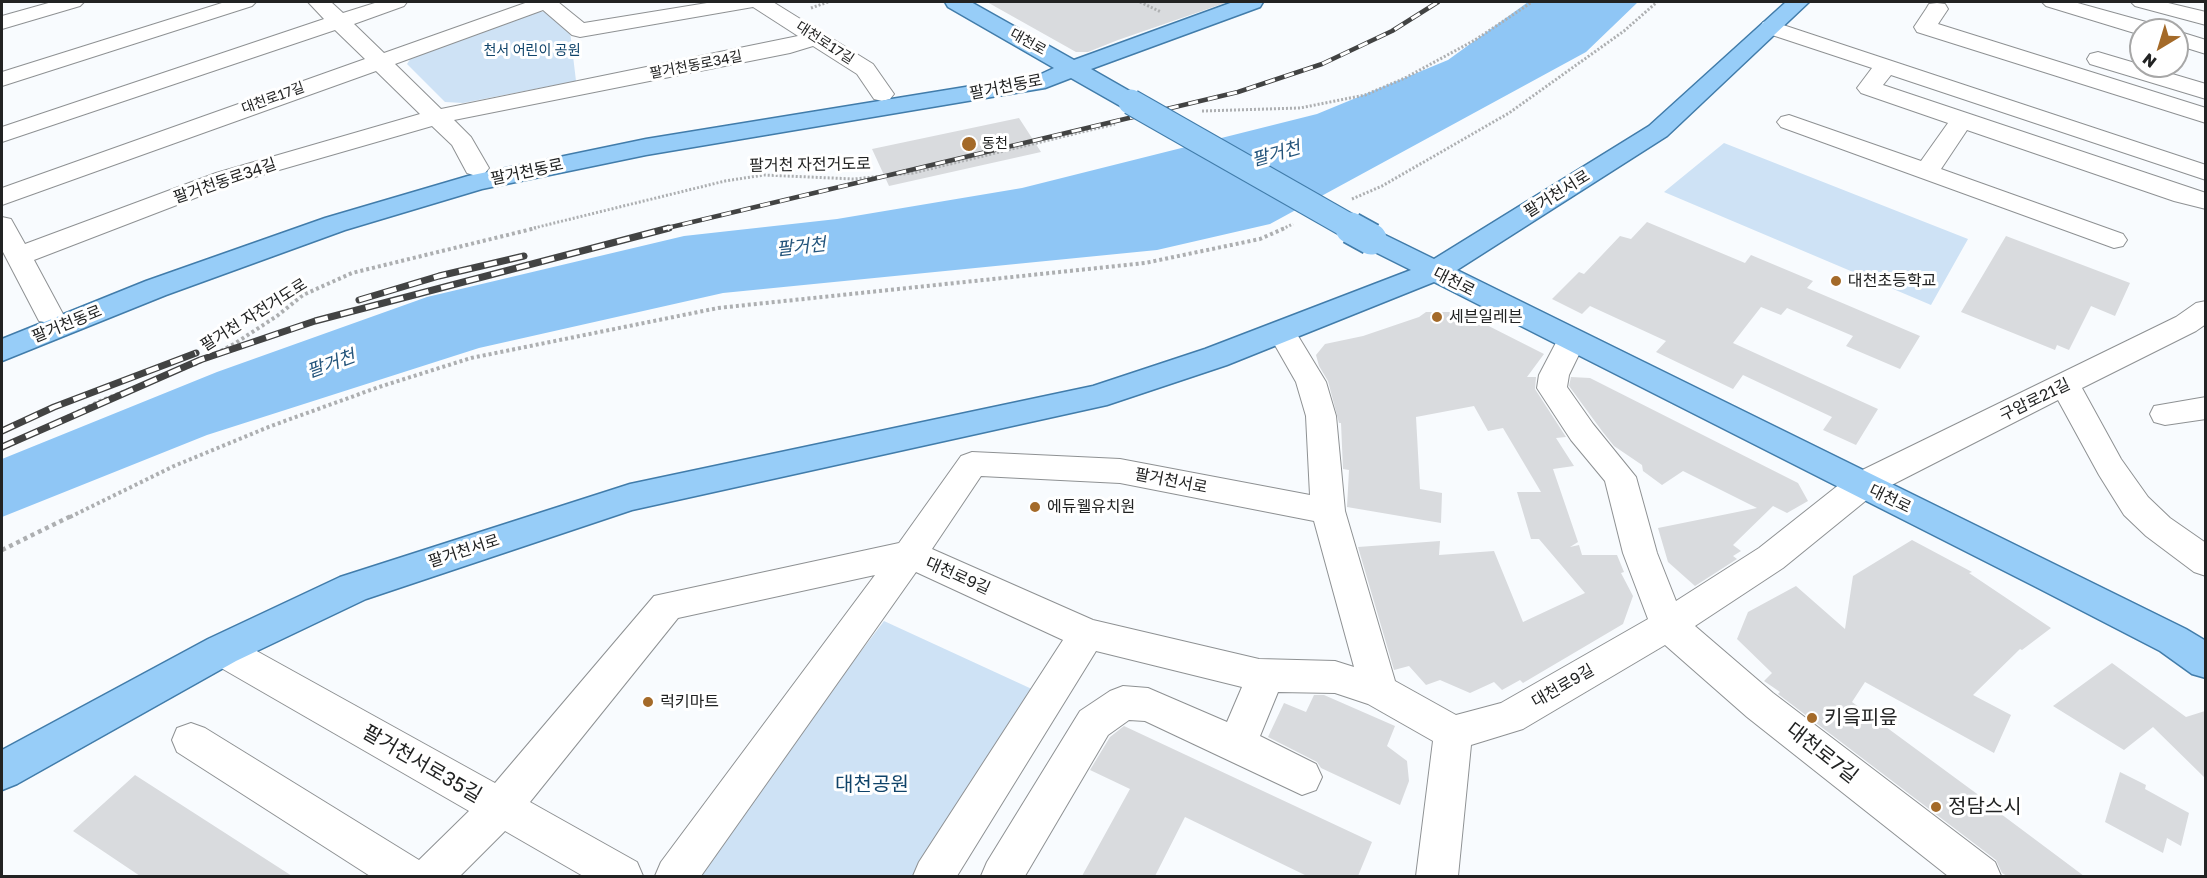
<!DOCTYPE html>
<html>
<head>
<meta charset="utf-8">
<style>
	body { margin:0 }
	#map { position:relative; width:2207px; height:878px; overflow:hidden; background:#f8fbfe; font-family:"Golos Text",sans-serif }
	canvas { display:block }
	.frame { position:absolute; inset:0; border:3px solid #222323; pointer-events:none }
	.north { position:absolute; left:2129px; top:18px; width:60px; height:60px; box-sizing:border-box; background:#fff; border:2px solid #a7a7a7; border-radius:50%; rotate:218deg; font-size:16px; font-weight:700; line-height:24px; text-align:center; color:#222323 }
	.north::after { content:''; display:block; margin:auto; width:21px; height:27px; background:#a46a29; clip-path:polygon(50% 0,100% 100%,50% 72%,0 100%) }
</style>
</head>
<body>
<div id="map">
<canvas width="2207" height="878"></canvas>
<div class="frame"></div>
<div class="north">N</div>
</div>
<script>
const g = document.querySelector('canvas').getContext('2d');
g.lineJoin = 'round';
function fill(path, color) { g.fillStyle = color; g.fill(path, 'evenodd'); }
const poly = rows => new Path2D(rows.map(r => 'M' + r).join(''));
function strokePath(path, color, width, dash) { g.strokeStyle = color; g.lineWidth = width; g.lineCap = dash ? 'butt' : 'round'; g.setLineDash(dash || []); g.stroke(path); }
function label(font, color, halo, rows, align = 'center') {
  g.font = font + ' "Golos Text","Noto Sans KR",sans-serif'; g.lineWidth = 6; g.setLineDash([]); g.textBaseline = 'middle'; g.strokeStyle = halo; g.fillStyle = color; for (const [text, x, y, turn = 0] of rows) {
    g.save(); g.translate(x, y); g.rotate((+turn || 0) * Math.PI / 180); g.textAlign = isNaN(turn) ? turn : align; if (halo) g.strokeText(text, 0, 0); g.fillText(text, 0, 0); g.restore();
  }
}
const green = poly([
	[531,11,547,12,570,31,576,81,463,103,445,102,407,64,414,53],
	[1724,143,1968,239,1931,305,1664,192],
	[884,621,1034,690,922,876,700,876,702,861]
]);
const water = poly([
	[1528,2,1638,2,1586,52,1270,224,1157,250,723,293,479,348,207,435,2,517,2,459,217,372,427,297,684,236,837,219,1022,188,1317,114,1448,60]
]);
const building = poly([
	[987,2,1228,2,1118,40,1088,52,1076,52],
	[1019,118,1041,152,889,186,872,149],
	[1647,222,1745,263,1751,255,1813,281,1807,288,1920,336,1900,369,1846,346,1853,336,1787,308,1781,315,1761,307,1733,343,1878,409,1856,445,1823,430,1832,417,1743,375,1733,389,1656,352,1666,341,1590,306,1582,314,1552,299,1579,272,1584,274,1620,236,1631,239],
	[2006,236,2130,283,2115,316,2091,306,2069,350,2057,345,2055,350,1961,312],
	[1426,312,1461,312,1544,354,1527,377,1536,377,1535,389,1566,437,1556,438,1574,466,1553,469,1578,542,1570,547,1579,545,1582,555,1617,555,1624,572,1621,573,1633,596,1623,624,1523,683,1520,680,1502,690,1494,682,1470,693,1440,680,1426,685,1409,666,1394,670,1358,547,1440,541,1439,555,1494,551,1523,622,1585,593,1539,539,1531,539,1517,492,1541,492,1503,428,1488,431,1474,406,1416,417,1420,489,1442,493,1441,523,1347,507,1349,470,1343,469,1341,423,1339,423,1328,381,1319,366,1316,355,1325,344,1363,336,1419,317],
	[1571,377,1590,378,1798,483,1808,501,1787,513,1773,506,1733,545,1741,551,1733,556,1737,559,1695,586,1668,562,1658,528,1757,508,1683,471,1662,485,1643,471,1642,465,1614,446,1602,431,1569,386],
	[1912,540,1972,572,1969,573,2051,628,2022,650,2020,649,1973,695,2011,715,1994,753,1865,682,1852,702,2003,813,2001,814,2084,876,2007,876,2002,873,1996,860,1778,694,1780,692,1764,681,1772,673,1737,639,1748,612,1796,586,1845,629,1853,576],
	[2112,663,2186,717,2205,711,2205,778,2153,727,2124,750,2053,706],
	[1314,695,1324,695,1395,726,1387,746,1407,761,1409,781,1400,805,1321,768,1317,762,1268,737,1284,703,1306,712],
	[1124,726,1372,842,1358,876,1307,876,1185,817,1155,876,1082,876,1130,789,1090,770,1110,737],
	[2120,772,2146,785,2145,789,2189,813,2181,846,2167,838,2163,853,2105,822],
	[135,775,292,876,140,876,73,831]
]);
const pathFar2 = poly([
	[1140,2,1161,12],
	[811,8,828,2],
	[1202,111,1300,108,1365,95,1405,78,1475,40,1532,2],
	[1352,199,1382,186,1509,113,1624,31,1657,2],
	[530,229,725,181,764,175,854,179,913,173,1115,124],
	[1282,229,1293,224]
]);
const pathFar1 = poly([
	[2,449,100,401,198,363,234,344,277,316,303,295,352,273,536,228],
	[70,517,174,466,271,426,379,387,471,358,718,308,1145,263,1260,239,1285,228]
]);
const path = poly([
	[2,550,73,515]
]);
const minor = poly([
	[52,2,84,2,80,6,2,29,2,16,52,2],
	[225,2,256,2,252,6,2,86,2,72,225,2],
	[308,2,331,2,343,13,378,2,407,2,404,6,354,24,384,53,528,2,558,2,584,23,713,2,773,2,873,64,894,94,890,99,882,101,874,99,857,74,813,46,790,53,454,120,471,137,489,168,485,173,476,176,467,173,452,145,432,126,234,183,34,260,63,314,59,321,49,323,39,321,2,250,2,217,11,219,25,244,216,173,420,114,376,71,2,205,2,188,365,59,335,30,2,142,2,127,324,19,308,2],
	[753,7,798,36,441,109,395,64,543,10,572,35,580,37,753,7],
	[2042,2,2074,2,2157,25,2160,30,2141,30,2141,35,2046,6,2042,2],
	[2131,2,2164,2,2206,12,2206,25,2135,6,2131,2],
	[1937,3,1945,4,1948,9,1938,24,2206,108,2206,123,1917,32,1914,27,1926,9,1929,4,1937,3],
	[1771,21,2206,165,2206,180,1891,75,1883,85,2206,193,2206,209,2174,201,1967,130,1941,169,2123,234,2127,240,2123,246,2114,248,1781,127,1777,122,1781,117,1789,115,1921,161,1948,123,1861,93,1857,88,1872,68,1763,32,1760,27,1763,22,1771,21],
	[2177,31,2206,40,2206,54,2177,45,2177,31],
	[2098,52,2206,84,2206,99,2090,64,2087,59,2090,54,2098,52],
	[2206,301,2206,324,2196,331,2082,388,2121,459,2148,497,2170,518,2206,543,2206,576,2194,572,2146,536,2124,515,2099,475,2058,400,1874,494,1783,568,1695,626,1773,693,1995,862,2001,876,1948,876,1747,717,1665,645,1523,729,1471,745,1458,876,1416,876,1433,741,1368,704,1335,693,1278,692,1260,736,1316,764,1322,777,1316,790,1302,795,1145,721,1129,720,1108,735,1025,876,981,876,987,862,1080,711,1110,691,1123,686,1148,688,1227,722,1242,687,1096,651,957,876,913,876,919,862,1063,640,916,572,701,876,655,876,661,862,875,575,678,618,530,802,637,862,643,876,583,876,505,831,460,876,370,876,177,752,172,740,177,728,191,723,205,728,419,860,469,811,209,661,204,650,209,639,222,635,235,639,495,783,654,596,899,543,961,456,972,452,1120,459,1310,495,1306,416,1296,382,1268,333,1272,326,1282,323,1292,326,1326,382,1336,416,1345,511,1395,681,1456,715,1501,703,1648,619,1623,553,1605,481,1571,440,1537,388,1539,375,1561,333,1571,330,1581,333,1586,340,1569,375,1567,387,1593,424,1636,477,1657,553,1676,601,1759,548,1850,476,2176,317,2196,303,2206,301],
	[981,476,1120,483,1314,521,1354,667,1335,661,1259,659,1093,620,932,549,981,476],
	[2206,397,2206,419,2165,425,2154,422,2150,414,2154,406,2206,397]
]);
const major = poly([
	[945,2,971,2,1074,60,1233,2,1263,2,1260,7,1091,69,1140,97,1143,102,1140,107,1131,109,1122,107,1071,78,1045,88,646,155,482,189,345,230,166,295,2,361,2,339,146,281,325,218,468,176,646,139,1039,75,1054,68,948,7,945,2],
	[1786,2,1809,2,1667,136,1457,270,2186,629,2206,641,2206,678,2192,674,2160,651,2036,587,1434,282,1227,365,1107,405,632,510,366,599,236,661,17,784,2,790,2,750,208,639,340,577,630,484,1093,386,1205,349,1411,270,1361,245,1357,239,1361,233,1371,230,1381,233,1434,259,1649,126,1786,2]
]);
const railFar1 = poly([
	[663,229,1238,92,1322,64,1392,31,1438,2]
]);
const rail = poly([
	[359,300,439,276,524,256],
	[2,431,54,407,196,353],
	[2,447,200,360,315,321,669,228]
]);
const majorBridgeFar1 = poly([
	[1131,102,1354,229]
]);
const majorBridge = poly([
	[1351,228,1371,239]
]);
const markers = [
	[969,144,8,"#a46a29"],
	[1836,281,6,"#a46a29"],
	[1437,317,6,"#a46a29"],
	[1035,507,6,"#a46a29"],
	[648,702,6,"#a46a29"],
	[1812,718,6,"#a46a29"],
	[1936,807,6,"#a46a29"]
];
const farStreetnames = [
	["대천로",1028,42,29],
	["대천로17길",825,43,33],
	["팔거천동로34길",696,65,-11],
	["대천로17길",273,98,-20]
];
const farParknames = [
	["천서 어린이 공원",532,51]
];
const farPoinames = [
	["동천",982,144]
];
const streetNames = [
	["팔거천동로",1006,87,-11],
	["팔거천 자전거도로",810,165,-1],
	["팔거천동로",527,172,-12],
	["팔거천동로34길",225,181,-19],
	["팔거천서로",1557,194,-32],
	["대천로",1454,282,27],
	["팔거천 자전거도로",254,315,-32],
	["팔거천동로",67,324,-22],
	["구암로21길",2035,400,-26],
	["팔거천서로",1171,481,11],
	["대천로",1890,499,26],
	["팔거천서로",464,551,-18],
	["대천로9길",958,576,24],
	["대천로9길",1563,686,-30]
];
const poiNames = [
	["대천초등학교",1848,281],
	["세븐일레븐",1449,317],
	["에듀웰유치원",1047,507],
	["럭키마트",660,702]
];
const waterNames = [
	["팔거천",1276,154,-16],
	["팔거천",801,247,-6],
	["팔거천",331,364,-20]
];
const nearPoinames = [
	["키읔피읖",1824,718],
	["정담스시",1948,807]
];
const nearStreetnames = [
	["대천로7길",1822,753,38],
	["팔거천서로35길",422,764,30]
];
const nearParknames = [
	["대천공원",872,785]
];
fill(green, '#cee2f5');
fill(water, '#8fc6f5');
fill(building, '#d9dbde');
strokePath(minor, '#8e9193', 2);
strokePath(major, '#417caa', 3);
strokePath(pathFar2, '#adafb1', 3, [2, 2]);
strokePath(pathFar1, '#adafb1', 4, [3, 3]);
strokePath(path, '#adafb1', 4.5, [4, 4]);
fill(minor, '#fff');
fill(major, '#97cdf8');
strokePath(railFar1, '#424343', 4.5);
strokePath(rail, '#424343', 7);
strokePath(railFar1, '#fff', 3, [10]);
strokePath(rail, '#fff', 4.5, [13]);
strokePath(majorBridgeFar1, '#417caa', 27, []);
strokePath(majorBridge, '#417caa', 34, []);
strokePath(majorBridgeFar1, '#97cdf8', 25);
strokePath(majorBridge, '#97cdf8', 31);
for (const [x, y, r, color] of markers) { const dot = new Path2D(); dot.arc(x, y, r, 0, 2 * Math.PI); g.fillStyle = color; g.fill(dot); strokePath(dot, '#fff', 2); }
label('14px', '#222323', '#fff', farStreetnames);
label('14px', '#0f4369', '#fff', farParknames);
label('14px', '#222323', '#fff', farPoinames, 'left');
label('16px', '#222323', '#fff', streetNames);
label('16px', '#222323', '#fff', poiNames, 'left');
label('italic 18px', '#23547b', '#fff', waterNames);
label('20px', '#222323', '#fff', nearPoinames, 'left');
label('20px', '#222323', '#fff', nearStreetnames);
label('20px', '#0f4369', '#fff', nearParknames);
</script>
</body>
</html>
